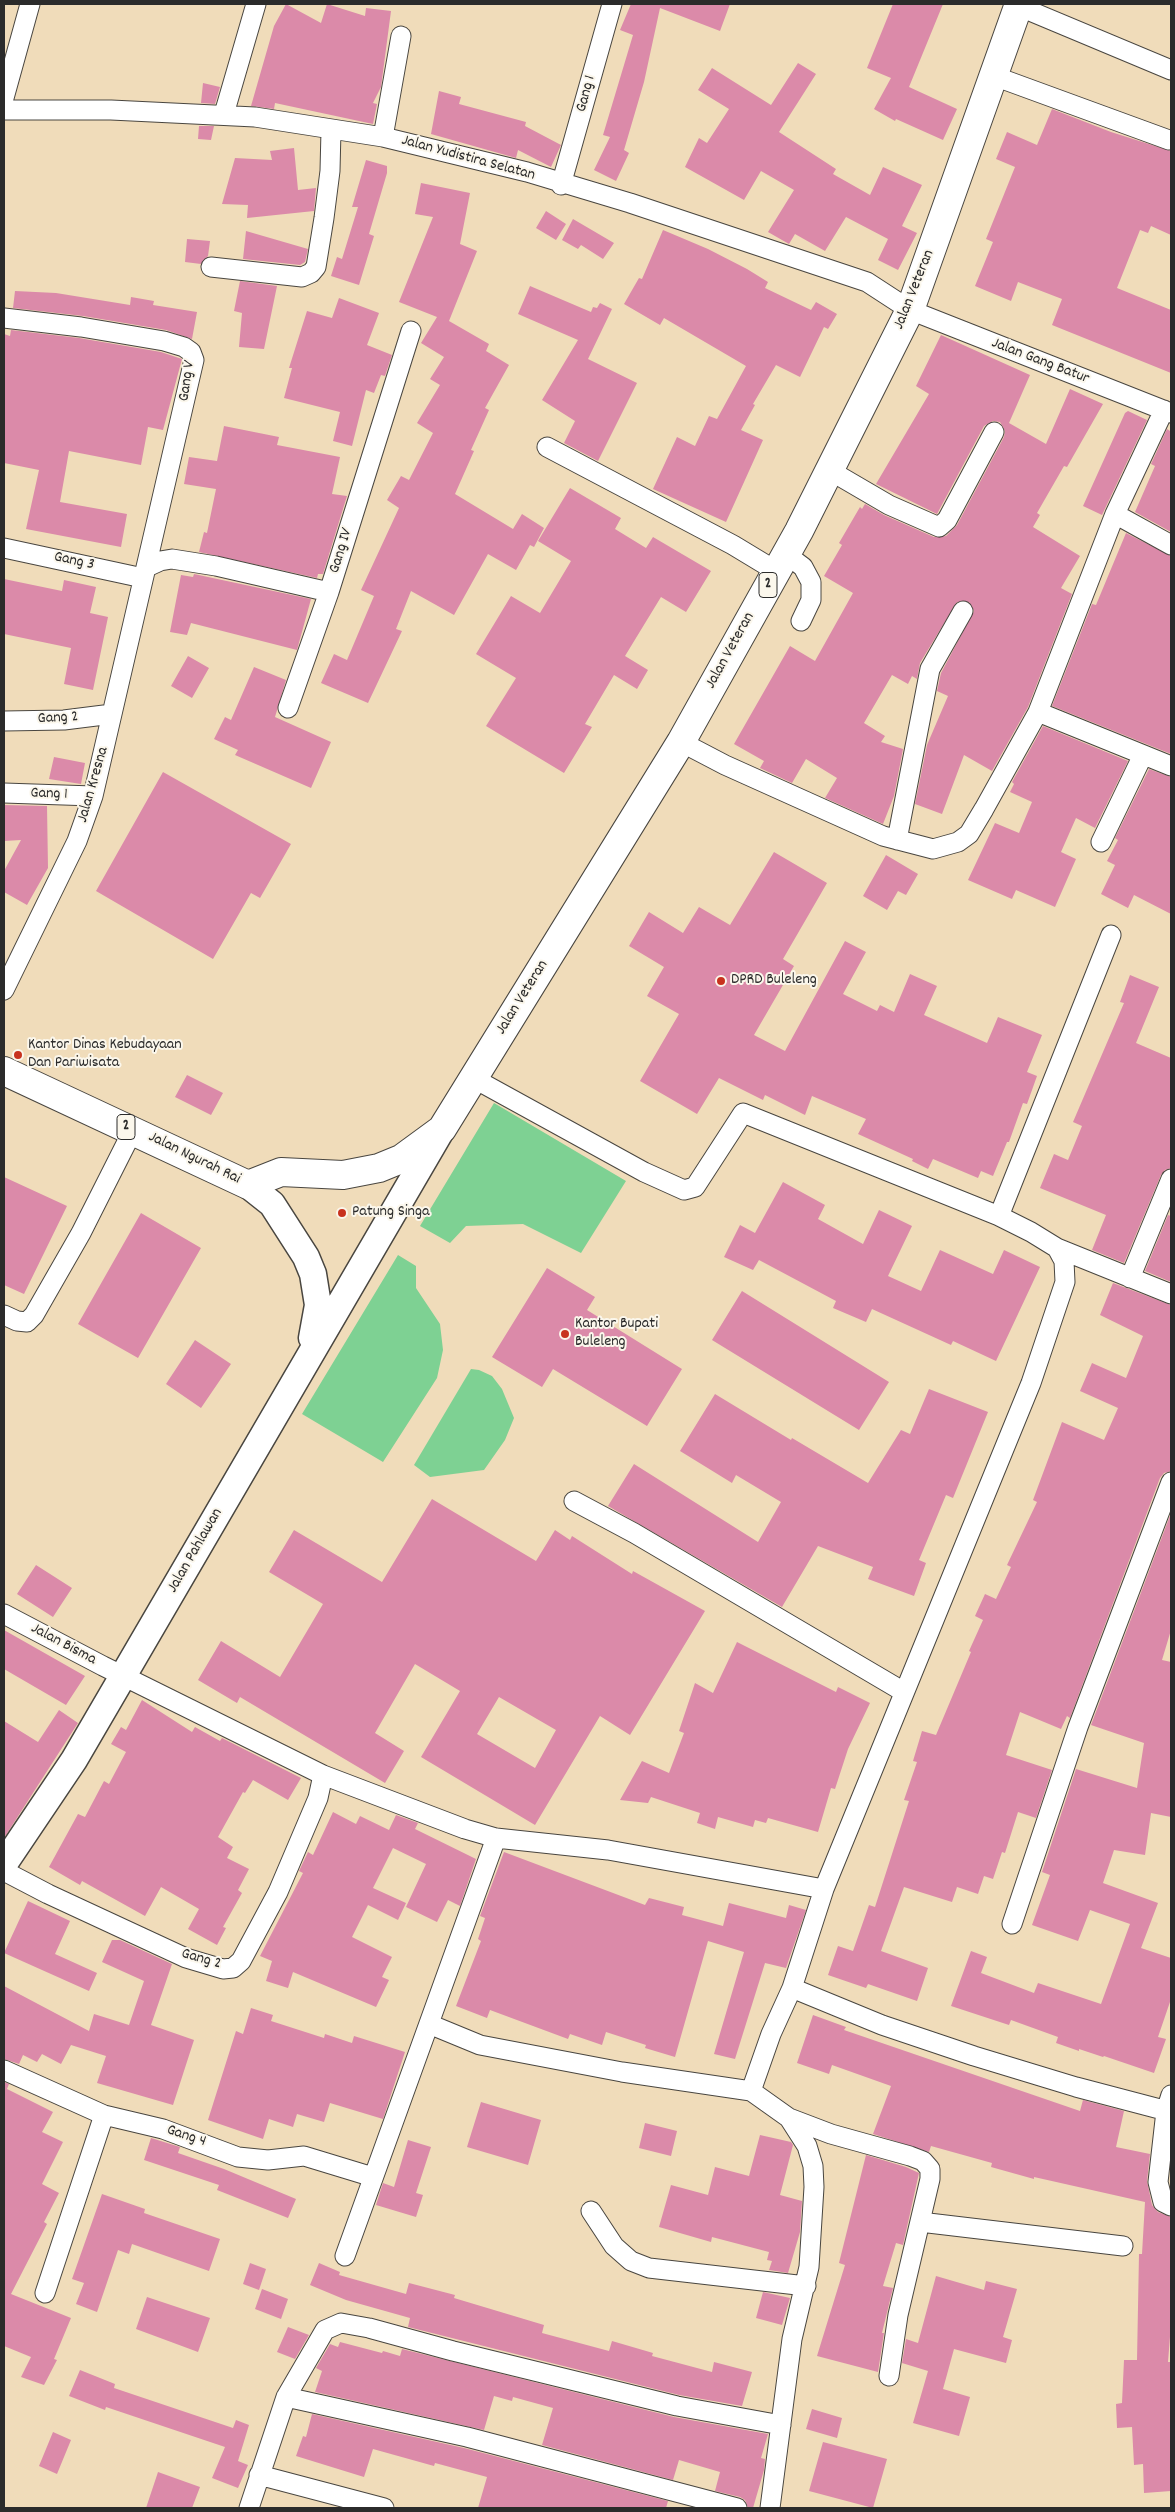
<!DOCTYPE html>
<html>
<head>
<meta charset="utf-8">
<style>
	body { margin:0 }
	#map { position:relative; width:1175px; height:2512px; overflow:hidden; background:#f0dcba; font-family:Dekko,sans-serif }
	canvas { display:block }
	.frame { position:absolute; inset:0; border:5px solid #2b2b2b; pointer-events:none }
</style>
</head>
<body>
<div id="map">
<canvas width="1175" height="2512"></canvas>
<div class="frame"></div>
</div>
<script>
const g = document.querySelector('canvas').getContext('2d');
g.lineJoin = 'round';
function fill(path, color) { g.fillStyle = color; g.fill(path, 'evenodd'); }
const poly = rows => new Path2D(rows.map(r => 'M' + r).join(''));
function strokePath(path, color, width, dash) { g.strokeStyle = color; g.lineWidth = width; g.lineCap = dash ? 'butt' : 'round'; g.setLineDash(dash || []); g.stroke(path); }
function label(font, color, halo, rows, align = 'center') {
  g.font = font + ' Dekko,sans-serif'; g.lineWidth = 4; g.setLineDash([]); g.textBaseline = 'middle'; g.strokeStyle = halo; g.fillStyle = color; for (const [text, x, y, turn = 0] of rows) {
    g.save(); g.translate(x, y); g.rotate((+turn || 0) * Math.PI / 180); g.textAlign = isNaN(turn) ? turn : align; if (halo) g.strokeText(text, 0, 0); g.fillText(text, 0, 0); g.restore();
  }
}
const green = poly([
	[494,1103,626,1181,581,1253,523,1224,466,1226,450,1243,420,1226],
	[398,1255,416,1266,416,1288,440,1324,443,1350,437,1378,383,1462,302,1414],
	[471,1369,479,1370,492,1376,502,1389,514,1418,505,1440,484,1470,430,1477,414,1465]
]);
const building = poly([
	[286,4,321,23,327,4,365,16,366,8,391,11,381,87,373,103,377,104,373,124,275,103,274,109,251,106,274,26],
	[631,4,730,4,720,31,660,8,644,82,624,150,629,153,616,181,594,170,610,137,603,135,633,35,620,30],
	[893,4,943,4,909,87,957,109,943,140,896,119,895,121,874,109,891,78,867,68],
	[798,63,816,74,779,132,836,169,833,174,870,195,883,167,922,185,902,226,917,233,898,270,878,260,888,239,846,217,825,251,795,234,789,244,768,232,794,190,761,171,744,200,685,167,699,138,707,143,729,109,698,90,712,68,771,105],
	[203,83,220,87,215,104,201,103],
	[439,91,461,97,459,104,526,122,525,126,561,145,551,167,518,150,516,158,431,134],
	[1052,109,1111,132,1171,151,1171,235,1151,226,1148,233,1140,230,1117,288,1171,310,1171,373,1052,325,1062,299,1018,282,1011,301,975,286,993,242,986,239,1015,167,996,159,1007,132,1037,145],
	[199,126,214,126,211,140,198,139],
	[294,148,298,190,316,188,314,211,247,218,248,205,222,204,235,158,272,160,270,151],
	[366,160,387,166,387,173,369,234,374,236,359,285,331,276,337,257,342,259,358,207,352,207],
	[421,183,470,193,460,244,477,251,449,321,489,344,486,351,509,365,485,408,489,410,471,450,474,451,455,494,513,529,522,514,544,528,534,547,530,545,516,570,488,554,454,615,411,591,396,629,402,631,368,703,321,683,334,654,347,660,374,596,361,590,399,508,387,500,401,476,409,480,433,433,417,423,440,385,430,379,444,357,421,343,437,317,399,302,433,217,415,214],
	[546,211,566,224,556,240,536,228],
	[573,219,614,243,603,259,581,245,578,249,562,240],
	[663,230,708,249,747,269,768,282,765,288,811,310,816,302,837,314,828,329,824,327,800,377,776,365,753,404,755,405,741,430,763,440,726,522,653,489,677,437,695,446,709,416,717,419,746,366,664,318,660,325,624,304,639,278,642,279],
	[246,231,308,249,305,262,300,265,243,259],
	[187,239,210,241,208,256,201,264,185,262],
	[240,281,277,286,264,349,239,347,242,313,234,311],
	[530,286,591,312,593,307,597,308,600,303,612,309,588,359,637,383,598,461,564,443,575,421,542,400,578,340,518,314],
	[15,291,56,293,130,305,131,297,154,301,153,305,197,312,192,339,166,330,83,316,13,308],
	[339,298,379,313,367,345,392,355,385,376,381,375,374,393,366,390,352,446,333,441,340,412,284,398,292,368,289,368,307,311,332,318],
	[11,330,79,338,161,352,182,359,163,430,148,427,141,465,69,451,60,502,127,514,121,547,26,529,39,470,4,463,4,334,10,336],
	[941,335,1030,375,1009,423,1046,444,1070,389,1103,404,1067,467,1064,466,1037,513,1040,515,1033,527,1080,556,1061,588,1072,594,1028,707,992,771,964,755,942,814,915,804,927,745,948,696,937,691,941,673,974,611,969,602,957,602,920,663,917,679,912,676,908,684,892,675,864,723,885,736,881,742,903,749,894,796,883,824,825,798,837,778,806,759,792,783,760,768,764,761,734,744,790,646,815,661,853,593,824,576,842,545,839,543,860,507,862,509,865,504,884,515,934,537,946,536,957,525,1004,437,1005,431,1000,422,993,421,984,426,937,514,876,484,929,394,916,386],
	[1128,411,1147,420,1102,515,1083,506,1125,413],
	[224,426,279,437,277,445,340,457,332,494,347,496,323,574,318,574,317,578,199,552,204,532,207,533,216,489,184,484,189,457,217,461],
	[1171,428,1171,532,1135,512,1155,466,1151,464,1167,429,1170,431],
	[570,488,621,518,615,529,646,548,653,537,711,571,686,612,661,597,625,656,648,670,637,689,614,675,585,724,592,727,564,773,486,726,516,678,476,654,511,596,540,613,571,561,538,541],
	[1126,533,1171,556,1171,754,1052,706,1092,604,1096,605],
	[194,574,311,599,297,650,191,623,187,635,170,632,181,575,193,577],
	[4,579,62,591,64,580,96,587,90,613,108,617,93,690,64,684,71,648,4,634],
	[188,656,209,668,192,698,171,686],
	[254,667,286,680,275,717,331,742,311,788,235,755,238,750,214,739,225,717,231,720],
	[1043,726,1128,761,1095,828,1076,818,1061,852,1076,859,1055,907,1016,890,1012,899,968,880,995,823,1019,833,1032,802,1010,792,1014,784,1012,782],
	[54,757,85,763,81,784,49,779],
	[1149,769,1171,777,1171,914,1134,895,1128,908,1101,894,1115,865,1107,861,1118,840,1115,838],
	[163,772,291,844,260,898,251,893,213,959,96,891],
	[4,805,47,806,48,868,27,905,4,892,4,871,21,840,4,841],
	[774,852,827,883,783,959,794,966,754,1035,785,1051,845,941,866,952,843,994,877,1011,880,1005,894,1012,910,974,937,986,924,1015,987,1043,998,1017,1042,1035,1027,1072,1037,1076,1027,1104,1023,1103,1009,1142,1007,1142,993,1176,981,1171,978,1178,933,1159,928,1169,912,1161,913,1159,858,1134,866,1119,812,1096,805,1115,765,1095,763,1100,719,1078,697,1114,640,1081,679,1014,647,996,664,967,629,946,649,912,683,933,699,907,730,925],
	[886,855,918,874,906,895,898,891,887,910,863,896],
	[1130,975,1159,987,1136,1043,1171,1058,1171,1168,1165,1170,1161,1175,1124,1263,1092,1250,1106,1215,1040,1188,1054,1154,1068,1160,1082,1126,1073,1122,1124,1003,1120,1002],
	[187,1075,223,1093,211,1115,175,1097],
	[4,1177,67,1206,24,1294,4,1285],
	[783,1182,825,1205,818,1219,863,1244,879,1210,912,1226,888,1276,921,1291,940,1250,993,1274,1004,1250,1040,1267,996,1361,953,1341,951,1345,872,1309,866,1322,833,1308,836,1301,759,1260,753,1270,724,1257,740,1225,755,1233],
	[141,1213,201,1248,138,1358,78,1324],
	[1168,1215,1171,1216,1171,1282,1145,1271],
	[547,1268,595,1297,587,1310,682,1369,647,1426,553,1369,542,1387,492,1357],
	[1113,1283,1171,1305,1171,1471,1164,1473,1160,1478,1070,1718,1067,1716,1061,1729,1020,1712,1006,1755,1052,1770,1036,1818,1018,1812,1005,1853,1002,1852,993,1879,984,1876,978,1894,957,1887,952,1902,904,1887,881,1951,928,1968,917,2001,868,1984,866,1988,828,1975,838,1946,853,1951,869,1905,875,1907,909,1801,904,1800,917,1762,913,1761,922,1731,936,1735,971,1652,969,1651,983,1620,975,1616,985,1594,996,1599,1011,1567,1007,1565,1037,1502,1033,1500,1062,1422,1104,1440,1118,1408,1080,1391,1092,1363,1126,1378,1143,1336,1100,1315],
	[742,1291,889,1382,859,1430,712,1340],
	[195,1340,231,1364,201,1408,166,1384],
	[929,1389,988,1412,953,1498,946,1495,919,1560,926,1563,914,1596,868,1579,873,1567,818,1546,782,1607,608,1506,634,1464,758,1542,781,1502,736,1475,732,1483,680,1451,715,1394,791,1440,792,1438,868,1483,901,1430,910,1434],
	[432,1499,536,1561,555,1530,570,1540,572,1536,632,1574,633,1571,705,1611,630,1735,600,1716,535,1825,421,1757,460,1691,415,1664,375,1733,404,1751,385,1783,240,1697,237,1703,198,1680,221,1641,280,1677,323,1604,269,1572,294,1530,382,1582],
	[499,1697,556,1730,535,1768,477,1734],
	[1171,1513,1171,1630,1162,1660,1171,1662,1171,1817,1151,1813,1145,1855,1114,1850,1103,1883,1158,1903,1141,1948,1171,1958,1171,1999,1158,2037,1166,2039,1154,2073,1104,2056,1103,2057,1079,2049,1079,2051,1056,2043,1058,2037,1011,2020,1009,2025,951,2006,971,1951,987,1957,981,1973,1034,1993,1038,1983,1101,2004,1130,1924,1090,1910,1078,1941,1032,1925,1050,1875,1042,1872,1076,1769,1137,1788,1144,1743,1091,1725],
	[36,1565,72,1588,53,1617,17,1594],
	[4,1630,85,1676,66,1705,4,1669],
	[737,1642,836,1692,838,1687,870,1703,848,1749,835,1789,831,1788,818,1832,768,1818,766,1823,755,1820,753,1827,718,1817,715,1829,697,1823,700,1813,651,1797,648,1803,620,1800,642,1761,669,1773,684,1733,679,1731,695,1683,713,1693],
	[142,1700,192,1732,195,1727,220,1741,222,1738,301,1778,288,1800,253,1780,245,1793,243,1792,218,1837,233,1847,227,1858,249,1869,238,1890,242,1893,223,1927,226,1928,217,1945,188,1929,199,1909,161,1887,145,1916,82,1881,80,1885,49,1867,78,1814,85,1817,104,1781,109,1784,126,1752,111,1744,121,1727,126,1730],
	[59,1710,78,1723,4,1838,4,1721,38,1742],
	[333,1812,356,1824,360,1816,389,1830,396,1815,418,1823,415,1829,476,1859,460,1906,448,1900,437,1922,406,1907,426,1864,393,1848,373,1888,406,1903,398,1920,368,1905,352,1937,392,1957,382,1977,389,1980,376,2007,293,1972,288,1988,266,1981,272,1961,260,1956,303,1873,299,1871,308,1852,313,1855],
	[504,1852,645,1905,649,1898,684,1907,682,1915,723,1926,729,1903,786,1918,789,1905,806,1910,786,1968,765,1963,735,2059,714,2054,744,1952,708,1941,675,2057,645,2048,646,2045,606,2032,602,2045,570,2034,568,2039,490,2010,487,2018,456,2006,481,1941,478,1939,485,1918,480,1916],
	[28,1901,70,1921,55,1954,97,1973,89,1991,4,1953],
	[112,1940,120,1940,172,1964,151,2025,194,2040,173,2105,97,2083,106,2056,71,2045,61,2064,42,2054,37,2062,23,2055,19,2064,4,2059,4,1986,89,2031,94,2014,129,2025,144,1981,102,1962],
	[251,2008,273,2015,271,2021,324,2038,325,2034,352,2043,354,2036,405,2052,383,2119,330,2103,324,2122,297,2114,293,2127,269,2119,263,2139,208,2120,236,2031,243,2034],
	[813,2015,846,2027,844,2030,1080,2111,1083,2100,1124,2111,1116,2147,1150,2154,1147,2181,1152,2205,1158,2212,1171,2217,1171,2324,1168,2362,1171,2362,1171,2491,1144,2493,1143,2464,1134,2465,1132,2427,1117,2428,1116,2404,1122,2403,1124,2360,1137,2360,1139,2254,1142,2254,1145,2202,1034,2177,1034,2179,991,2167,992,2163,931,2146,929,2152,873,2134,891,2086,832,2065,829,2074,797,2063],
	[4,2082,9,2084,7,2089,53,2112,42,2132,63,2142,42,2184,59,2193,44,2222,47,2224,11,2294,71,2318,54,2359,57,2360,44,2385,21,2377,31,2357,4,2346],
	[481,2102,541,2120,528,2165,467,2147],
	[645,2123,677,2131,671,2156,639,2148],
	[760,2135,791,2142,793,2145,780,2195,802,2201,800,2232,788,2273,769,2270,772,2261,767,2260,769,2252,712,2237,711,2242,659,2227,671,2185,708,2195,715,2167,749,2176],
	[151,2138,180,2147,178,2153,224,2169,296,2199,288,2218,217,2190,219,2185,144,2160],
	[408,2140,431,2147,416,2193,423,2195,416,2217,376,2205,383,2183,394,2187],
	[866,2155,906,2167,919,2173,903,2245,896,2243,883,2286,893,2288,882,2333,884,2333,878,2372,817,2356,845,2265,839,2263],
	[102,2194,145,2209,144,2213,220,2239,209,2271,132,2244,129,2254,118,2250,97,2312,76,2304,84,2283,72,2279],
	[250,2263,266,2269,259,2290,243,2284],
	[319,2263,340,2272,339,2275,406,2294,409,2283,455,2295,454,2298,544,2325,542,2333,609,2351,612,2341,653,2353,652,2356,712,2372,714,2362,752,2372,742,2406,679,2395,408,2327,410,2318,346,2300,310,2285],
	[936,2276,984,2290,986,2281,1017,2289,1003,2337,1012,2340,1006,2363,954,2349,943,2389,970,2397,959,2436,913,2423,928,2371,902,2363,906,2339,918,2343],
	[262,2289,288,2299,281,2319,255,2309],
	[763,2292,790,2298,782,2325,756,2318],
	[147,2297,210,2318,198,2352,136,2329],
	[288,2327,309,2335,295,2359,277,2352],
	[340,2342,382,2353,383,2351,400,2356,402,2349,674,2417,768,2434,761,2458,765,2459,764,2470,753,2508,748,2508,745,2500,740,2497,715,2491,720,2472,679,2460,673,2480,542,2445,553,2408,513,2397,512,2401,494,2396,484,2430,315,2392,322,2371,316,2368,330,2344,338,2347],
	[80,2370,115,2384,114,2388,233,2428,236,2420,249,2425,238,2461,248,2465,238,2488,212,2478,225,2447,106,2407,105,2410,69,2396],
	[812,2409,842,2418,837,2438,806,2429],
	[312,2414,464,2448,668,2501,666,2508,478,2508,487,2477,435,2463,434,2466,373,2449,364,2477,296,2456,303,2436,306,2437],
	[53,2432,71,2440,57,2474,39,2466],
	[823,2442,887,2459,873,2508,809,2491],
	[158,2472,200,2487,192,2508,146,2508]
]);
const minor = poly([
	[1018,6,1171,70],
	[994,76,1169,140],
	[4,98,30,4],
	[4,110,111,110,255,117,383,137,527,172,630,203,867,282,910,310,1171,413],
	[224,114,256,4],
	[383,137,401,36],
	[561,185,612,4],
	[211,267,302,277,311,273,316,267,324,218,330,171,331,130],
	[4,318,81,327,164,341,184,347,191,352,194,360,93,796,77,841,4,990],
	[547,447,733,545,776,571],
	[829,470,889,505,939,527,947,520,994,432],
	[1115,514,1171,545],
	[4,548,143,578],
	[787,555,803,567,811,582,811,600,801,621],
	[147,567,160,561,172,559,216,566,329,592,411,331],
	[288,708,329,592],
	[1038,712,1171,766],
	[4,721,64,720,112,714],
	[681,742,725,765,883,836,933,849,958,842,969,834,984,809,1038,712,1115,514,1164,410],
	[4,793,93,796],
	[897,840,930,669,963,611],
	[1101,842,1143,755],
	[473,1078,644,1172,684,1190,695,1187,743,1113,999,1216,1031,1232,1057,1248,1064,1261,1065,1282,1031,1383,824,1889,792,1988,771,2034,751,2091],
	[999,1216,1111,935],
	[1057,1248,1171,1294],
	[1130,1278,1171,1179],
	[4,1315,17,1321,27,1322,34,1315,81,1233,133,1130],
	[574,1501,634,1533,904,1692],
	[4,1614,103,1666,323,1775,465,1829,496,1838,608,1850,824,1889],
	[4,1871,48,1894,186,1958,223,1969,233,1968,241,1961,278,1892,318,1798,323,1775],
	[1012,1924,1078,1727,1171,1482],
	[792,1988,882,2025,974,2056,1076,2087,1171,2112],
	[429,2024,480,2045,622,2072,751,2091,789,2118,807,2146,813,2166,814,2187,809,2267,792,2339,770,2508],
	[4,2070,104,2115,163,2129,238,2157,268,2160,304,2156,373,2177],
	[1171,2095,1166,2111,1158,2182,1163,2202,1171,2206],
	[789,2118,831,2134,910,2156,923,2161,930,2169,930,2179,898,2315,889,2376],
	[591,2211,614,2246,631,2261,649,2268,806,2286],
	[920,2222,1123,2246],
	[345,2256,496,1838],
	[45,2293,104,2115],
	[286,2397,467,2437,737,2508],
	[259,2475,384,2508],
	[249,2508,286,2397,325,2330,341,2323,369,2328,453,2351,677,2406,781,2425]
]);
const secondary = poly([
	[248,1185,272,1204,306,1257,313,1274,318,1305,312,1338],
	[4,1864,74,1760,442,1129]
]);
const trunk = poly([
	[4,1071,248,1185,281,1172,343,1175,379,1168,401,1159,442,1129,681,742,799,531,910,310,1019,4]
]);
const markers = [
	[721,981,5,"#c8321e"],
	[18,1055,5,"#c8321e"],
	[342,1213,5,"#c8321e"],
	[565,1334,5,"#c8321e"]
];
const shields = [
	[768,585,18],
	[126,1127,18]
];
const shieldNames = [
	["2",768,585],
	["2",126,1127]
];
const streetNames = [
	["Gang 1",587,94,-75],
	["Jalan Yudistira Selatan",468,159,15],
	["Jalan Veteran",915,290,-68],
	["Jalan Gang Batur",1040,362,21],
	["Gang V",188,381,-82],
	["Gang IV",342,551,-73],
	["Gang 3",74,562,12],
	["Jalan Veteran",731,651,-61],
	["Gang 2",58,719,-3],
	["Jalan Kresna",94,785,-74],
	["Gang 1",49,795,2],
	["Jalan Veteran",523,998,-58],
	["Jalan Ngurah Rai",194,1159,26],
	["Jalan Pahlawan",196,1551,-60],
	["Jalan Bisma",63,1645,28],
	["Gang 2",201,1960,16],
	["Gang 4",186,2137,18]
];
const poiNames = [
	["DPRD Buleleng",731,981],
	["Kantor Dinas Kebudayaan",28,1046],
	["Dan Pariwisata",28,1064],
	["Patung Singa",352,1213],
	["Kantor Bupati",575,1325],
	["Buleleng",575,1343]
];
fill(green, '#7ed193');
fill(building, '#db8aa9');
strokePath(minor, '#494640', 21);
strokePath(secondary, '#494640', 29);
strokePath(trunk, '#494640', 30);
strokePath(minor, '#fff', 19);
strokePath(secondary, '#fff', 26);
strokePath(trunk, '#fff', 28);
for (const [x, y, r, color] of markers) { const dot = new Path2D(); dot.arc(x, y, r, 0, 2 * Math.PI); g.fillStyle = color; g.fill(dot); strokePath(dot, '#fbf7ec', 2); }
for (const [x, y, w] of shields) { const box = new Path2D(); box.roundRect(x - w / 2, y - 12.5, w, 25, 4); g.fillStyle = '#fbf7ec'; g.fill(box); strokePath(box, '#2b2b2b', 1); }
label('bold 15px', '#2b2b2b', null, shieldNames);
label('16px', '#2b2b2b', '#fbf7ec', streetNames);
label('16px', '#2b2b2b', '#fbf7ec', poiNames, 'left');
</script>
</body>
</html>
